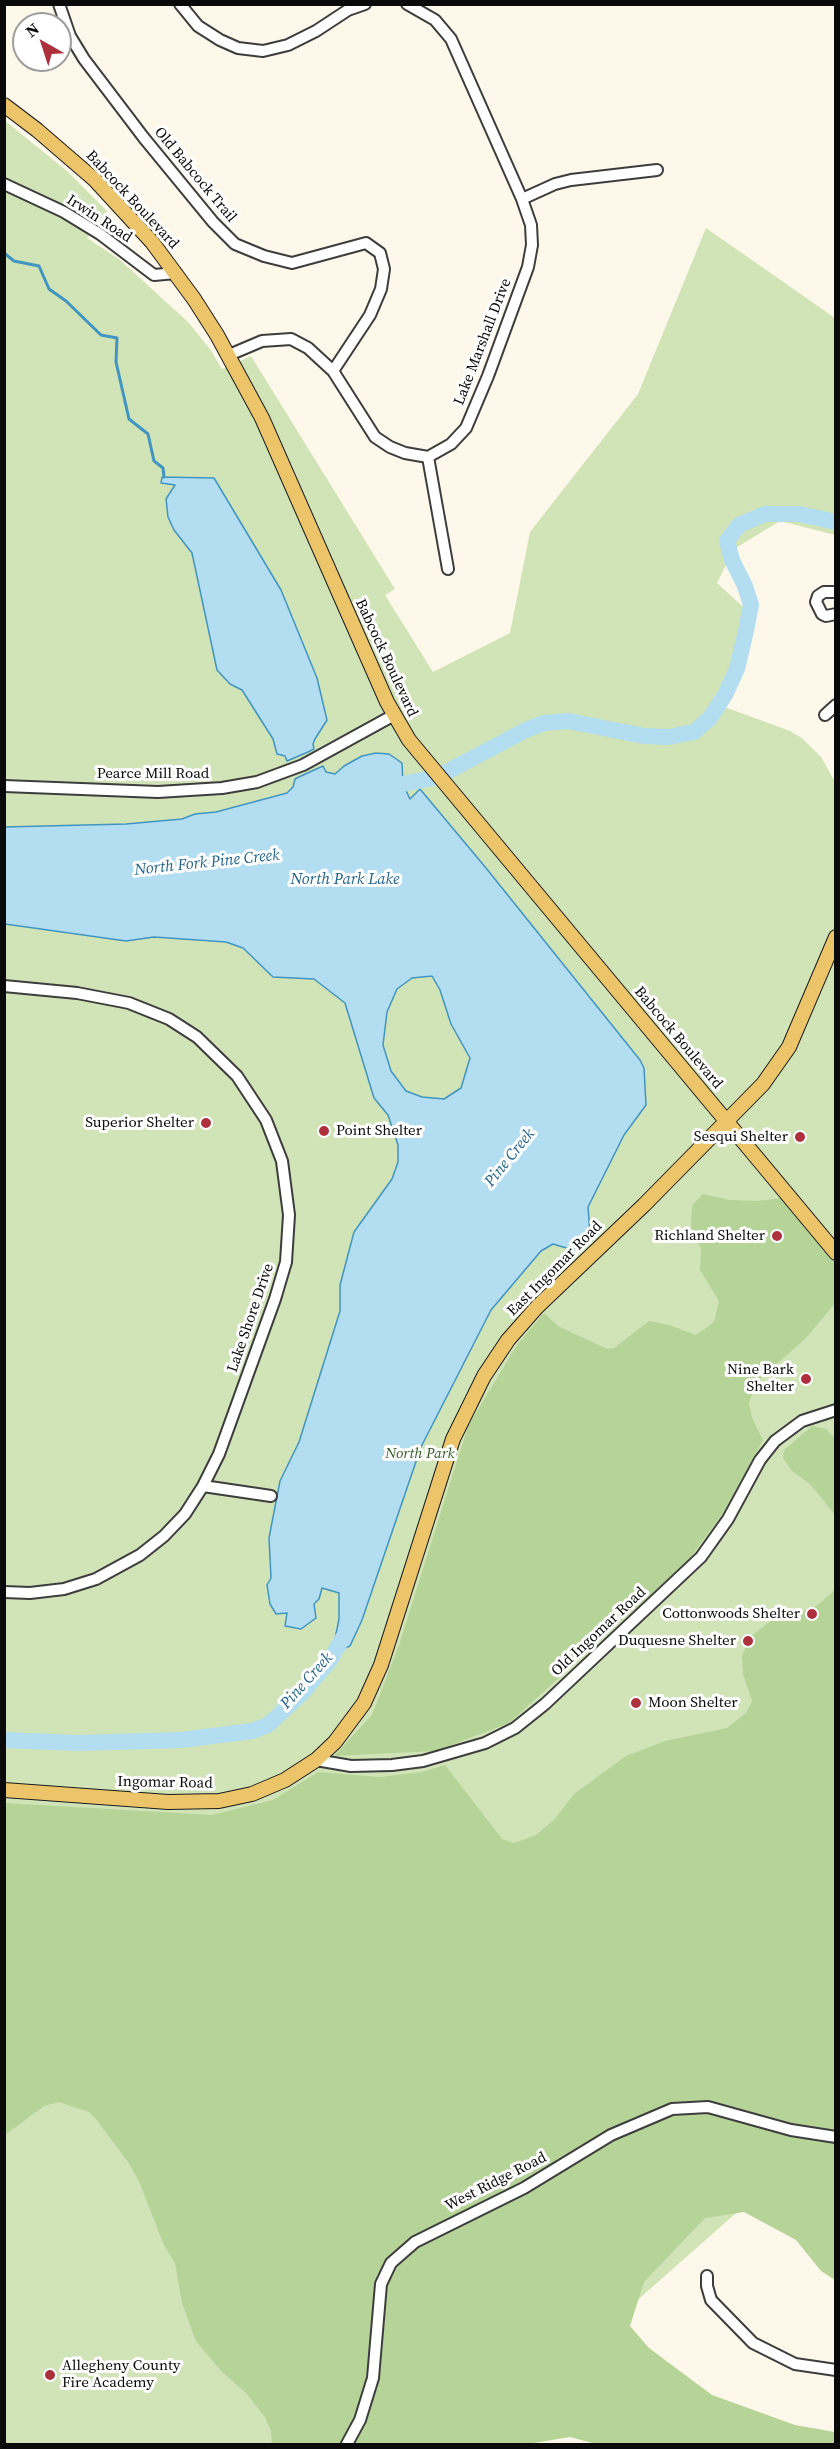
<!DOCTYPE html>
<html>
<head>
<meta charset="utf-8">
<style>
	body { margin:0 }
	#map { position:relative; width:840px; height:2449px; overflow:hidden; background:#fdf8ea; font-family:"Source Serif 4",serif }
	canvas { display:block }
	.frame { position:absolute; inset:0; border:6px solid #0a0a0a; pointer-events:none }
	.north { position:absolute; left:12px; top:12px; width:60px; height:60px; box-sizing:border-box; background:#fff; border:2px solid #9d9d9d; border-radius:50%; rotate:321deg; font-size:16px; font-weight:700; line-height:24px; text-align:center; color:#0a0a0a }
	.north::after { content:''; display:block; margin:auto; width:21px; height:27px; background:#ad303d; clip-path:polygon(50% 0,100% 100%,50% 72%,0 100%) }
</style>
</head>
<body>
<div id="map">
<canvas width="840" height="2449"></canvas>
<div class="frame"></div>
<div class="north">N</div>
</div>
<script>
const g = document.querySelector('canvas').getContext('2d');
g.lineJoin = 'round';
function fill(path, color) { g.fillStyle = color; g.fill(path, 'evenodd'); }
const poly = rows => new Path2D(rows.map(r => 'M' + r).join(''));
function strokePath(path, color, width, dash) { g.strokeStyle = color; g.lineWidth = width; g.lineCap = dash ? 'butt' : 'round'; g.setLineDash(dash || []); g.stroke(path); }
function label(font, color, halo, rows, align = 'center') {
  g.font = font + ' "Source Serif 4",serif'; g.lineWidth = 6; g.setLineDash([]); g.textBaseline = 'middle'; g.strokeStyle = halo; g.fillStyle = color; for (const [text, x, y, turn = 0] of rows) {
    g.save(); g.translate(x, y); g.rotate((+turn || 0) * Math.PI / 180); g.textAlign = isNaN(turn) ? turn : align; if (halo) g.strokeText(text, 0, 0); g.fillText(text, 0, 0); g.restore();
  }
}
const green = poly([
	[4,120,67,171,107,211,87,238,119,259,188,322,210,349,222,369,251,356,395,589,385,595,433,672,510,633,530,532,638,394,706,228,835,318,835,535,780,521,734,549,717,583,751,614,722,706,790,731,802,738,821,757,835,782,835,2126,474,2444,5,2444]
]);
const forest = poly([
	[703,1194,730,1200,758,1201,789,1197,835,1253,835,1303,807,1337,761,1378,753,1390,749,1404,752,1418,763,1440,723,1513,687,1562,509,1723,436,1751,334,1756,372,1715,399,1645,468,1426,517,1345,544,1313,558,1326,607,1349,614,1348,649,1321,669,1325,696,1335,714,1322,719,1301,700,1270,701,1249,691,1228,692,1205],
	[812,1426,826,1429,835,1438,835,1515,811,1485,792,1471,783,1458,784,1450],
	[835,1590,835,2280,821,2271,796,2240,744,2212,705,2218,644,2282,630,2326,649,2348,712,2395,795,2425,835,2432,835,2444,596,2444,570,2437,528,2444,272,2444,271,2431,265,2417,246,2393,221,2371,196,2341,182,2303,175,2263,163,2243,139,2181,128,2162,96,2119,89,2112,59,2102,44,2106,5,2135,5,1803,212,1815,273,1800,318,1772,380,1777,421,1772,445,1765,502,1839,514,1843,536,1835,554,1820,574,1794,626,1756,665,1741,727,1728,746,1713,752,1701,743,1674,742,1656,750,1637,777,1616,814,1608]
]);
const water = poly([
	[162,477,214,478,281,590,317,678,327,720,315,739,313,744,314,749,308,752,287,761,285,756,277,754,273,739,242,690,230,684,217,670,192,553,174,530,168,517,166,499,175,485,161,483,162,477],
	[376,753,389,754,402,763,403,784,410,799,420,789,486,868,640,1060,644,1068,646,1105,624,1135,588,1207,590,1233,573,1250,553,1244,541,1251,491,1310,421,1447,362,1620,350,1646,337,1651,334,1644,339,1619,339,1593,322,1588,319,1599,314,1604,316,1618,301,1629,285,1626,287,1613,276,1614,270,1604,267,1585,271,1578,269,1538,280,1481,299,1442,340,1311,340,1285,354,1232,392,1179,398,1162,398,1145,388,1115,374,1098,345,1003,314,979,273,977,243,948,226,942,154,937,126,941,5,924,4,827,126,824,182,819,195,814,216,812,287,793,293,787,295,779,301,776,323,766,326,772,335,774,344,766,362,756,376,753],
	[432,976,440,990,451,1024,470,1058,461,1088,444,1099,422,1097,406,1091,391,1071,383,1045,387,1012,397,989,412,978,432,976]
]);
const stream = poly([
	[4,253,14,261,39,266,49,289,66,301,101,335,117,338,116,362,129,419,148,434,154,461,163,468,164,477]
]);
const river = poly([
	[386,796,403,784,437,777,526,730,544,723,568,721,644,736,668,737,694,732,710,718,725,695,737,669,746,631,751,605,745,586,732,560,727,541,739,525,765,514,799,514,836,522],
	[4,1740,78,1743,181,1740,252,1731,268,1725,303,1692,330,1660,347,1631]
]);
const minor = poly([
	[59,4,70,36,84,59,144,138,213,222,235,244,264,256,292,263,366,243,380,253,384,269,381,289,370,315,333,371],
	[180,4,198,26,220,40,238,48,263,51,288,45,316,31,348,10,365,4],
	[4,184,64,212,100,234,154,275,176,273],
	[522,199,555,184,571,180,657,170],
	[229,355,262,341,291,339,308,348,333,371,375,437,390,447,405,453,428,457,451,444,466,428,488,376,528,267,532,245,531,225,522,199,451,39,435,20,407,4],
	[428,457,448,569],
	[836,592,824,592,818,596,816,602,822,614,826,616,836,614],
	[825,715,836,705],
	[4,786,158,792,222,788,257,782,303,765,394,715],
	[4,986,77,993,129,1003,169,1019,197,1037,237,1076,266,1120,282,1161,289,1215,286,1262,275,1299,219,1454,203,1486,185,1514,164,1536,140,1555,96,1579,64,1589,30,1593,4,1592],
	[203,1486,271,1496],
	[316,1760,351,1766,392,1765,423,1761,485,1743,515,1728,545,1704,701,1557,728,1519,760,1460,775,1441,802,1421,836,1410],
	[707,2276,707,2286,711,2300,753,2343,795,2364,836,2370],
	[347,2444,360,2420,373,2378,381,2284,391,2263,415,2242,524,2188,611,2135,672,2109,708,2107,791,2130,836,2137]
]);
const major = poly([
	[4,105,37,130,95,180,152,242,194,299,217,335,262,418,387,702,409,740,836,1253],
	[4,1790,168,1802,219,1801,252,1794,285,1780,316,1760,335,1742,364,1703,381,1665,453,1439,484,1376,508,1340,537,1307,644,1205,763,1084,789,1047,836,937]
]);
const markers = [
	[206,1123,6,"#ad303d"],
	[324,1131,6,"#ad303d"],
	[800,1137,6,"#ad303d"],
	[777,1236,6,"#ad303d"],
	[806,1379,6,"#ad303d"],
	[812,1614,6,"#ad303d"],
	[748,1641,6,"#ad303d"],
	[636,1703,6,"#ad303d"],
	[50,2375,6,"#ad303d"]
];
const streetNames = [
	["Old Babcock Trail",195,175,50],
	["Babcock Boulevard",132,200,47],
	["Irwin Road",99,219,33],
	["Lake Marshall Drive",483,342,-69],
	["Babcock Boulevard",386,658,65],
	["Pearce Mill Road",153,774],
	["Babcock Boulevard",678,1038,50],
	["East Ingomar Road",555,1269,-45],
	["Lake Shore Drive",251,1318,-71],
	["Old Ingomar Road",599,1632,-43],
	["Ingomar Road",165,1783,1],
	["West Ridge Road",496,2182,-27]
];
const poiNames = [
	["Superior Shelter",194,1123],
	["Point Shelter",336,1131,"left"],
	["Sesqui Shelter",788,1137],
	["Richland Shelter",765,1236],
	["Nine Bark",794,1370],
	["Shelter",794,1387],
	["Cottonwoods Shelter",800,1614],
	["Duquesne Shelter",736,1641],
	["Moon Shelter",648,1703,"left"],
	["Allegheny County",62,2366,"left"],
	["Fire Academy",62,2383,"left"]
];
const parkNames = [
	["North Park",420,1454]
];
const waterNames = [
	["North Fork Pine Creek",207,863,-6],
	["North Park Lake",345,880],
	["Pine Creek",510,1158,-51],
	["Pine Creek",307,1681,-48]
];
fill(green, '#d1e4b7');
fill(forest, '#b6d398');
fill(water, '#b3ddf0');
strokePath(water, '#4195c0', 1.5);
strokePath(stream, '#4195c0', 3);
strokePath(river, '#b3ddf0', 16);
strokePath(minor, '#3d3d3d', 14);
strokePath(major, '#1b1b1b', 16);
strokePath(minor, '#fff', 10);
strokePath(major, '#ecc56b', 14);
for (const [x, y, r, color] of markers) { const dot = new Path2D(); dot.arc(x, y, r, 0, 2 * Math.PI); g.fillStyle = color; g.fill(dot); strokePath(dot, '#fff', 2); }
label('15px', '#0a0a0a', '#fff', streetNames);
label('15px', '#0a0a0a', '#fff', poiNames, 'right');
label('italic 15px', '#315b22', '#fff', parkNames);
label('italic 16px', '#206590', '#fff', waterNames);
</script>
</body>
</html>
